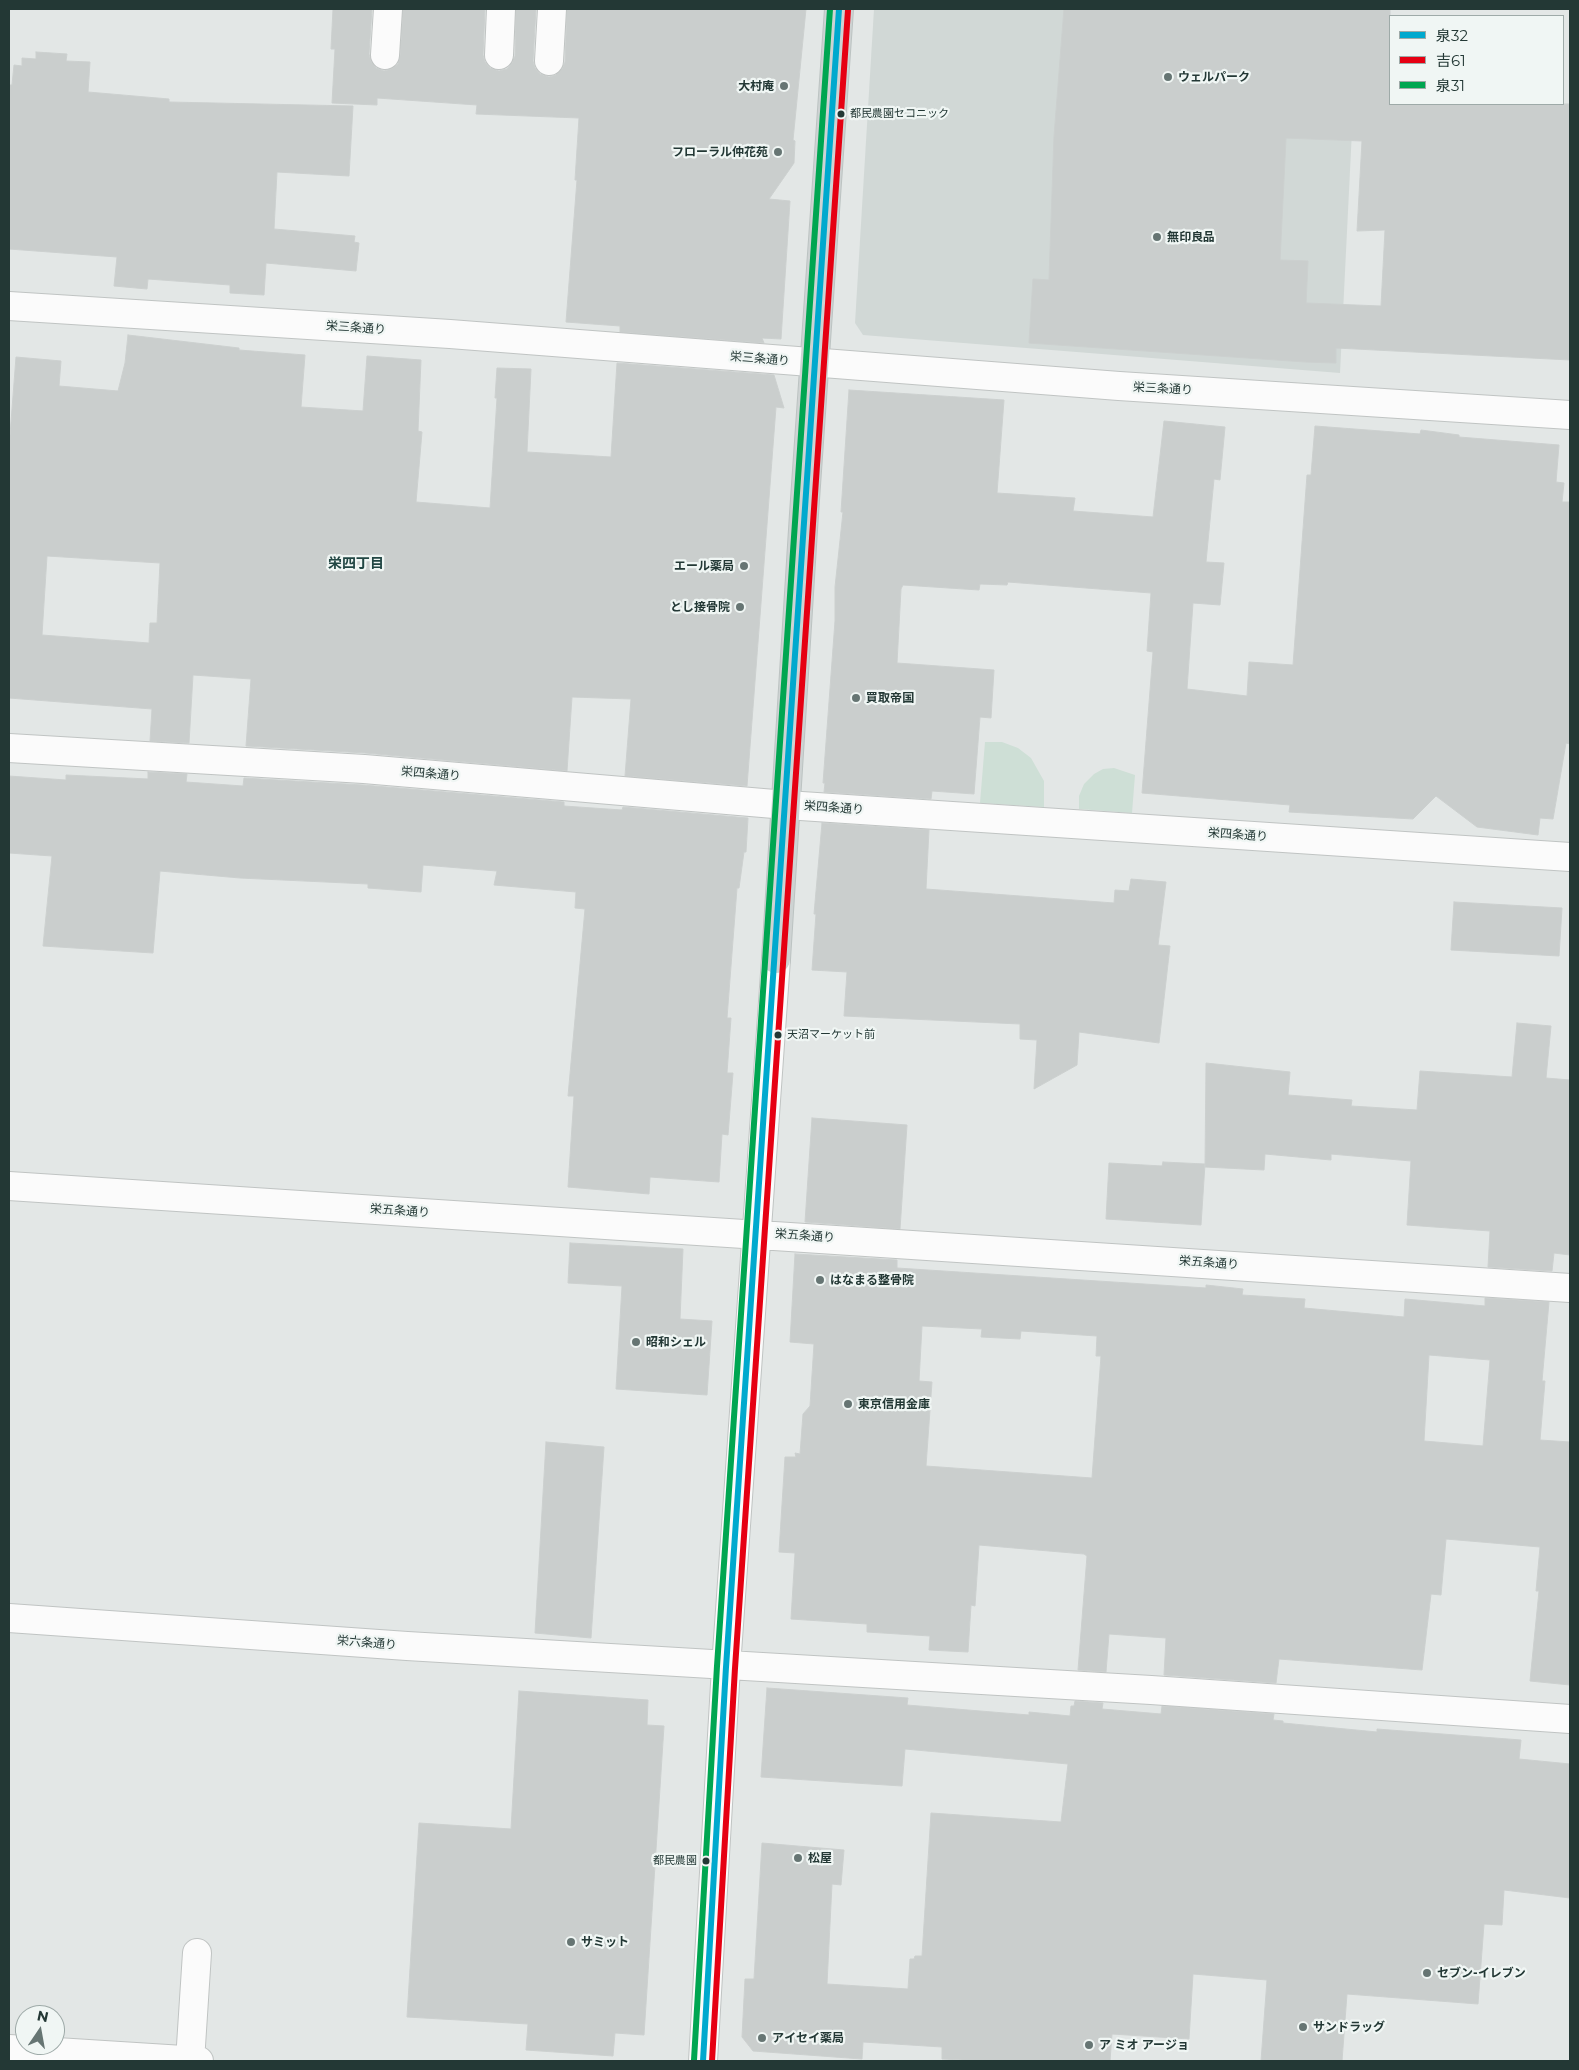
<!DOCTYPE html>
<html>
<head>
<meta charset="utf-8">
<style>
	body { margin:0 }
	#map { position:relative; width:1579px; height:2070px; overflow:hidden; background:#e3e7e6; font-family:Montserrat,"Noto Sans JP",sans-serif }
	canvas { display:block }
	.frame { position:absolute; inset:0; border:10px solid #233835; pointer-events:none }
	.legend { position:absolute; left:1389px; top:15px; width:175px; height:90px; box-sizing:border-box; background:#f0f6f4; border:1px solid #9eaaa8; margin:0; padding:6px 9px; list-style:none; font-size:15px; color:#233835 }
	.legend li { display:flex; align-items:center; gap:10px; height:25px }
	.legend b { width:25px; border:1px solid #9eaaa8 }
	.north { position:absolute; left:15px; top:2005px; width:50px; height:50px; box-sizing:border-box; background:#f0f6f4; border:1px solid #9eaaa8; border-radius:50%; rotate:12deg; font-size:14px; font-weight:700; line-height:20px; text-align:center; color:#233835 }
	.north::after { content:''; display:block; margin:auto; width:18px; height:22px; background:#667573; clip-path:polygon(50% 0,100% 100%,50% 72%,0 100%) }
</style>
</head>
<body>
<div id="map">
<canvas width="1579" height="2070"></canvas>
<div class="frame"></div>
<ul class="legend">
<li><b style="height:6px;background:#00a9ce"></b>泉32</li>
<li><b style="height:6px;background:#e60012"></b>吉61</li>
<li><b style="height:6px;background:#00a651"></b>泉31</li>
</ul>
<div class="north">N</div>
</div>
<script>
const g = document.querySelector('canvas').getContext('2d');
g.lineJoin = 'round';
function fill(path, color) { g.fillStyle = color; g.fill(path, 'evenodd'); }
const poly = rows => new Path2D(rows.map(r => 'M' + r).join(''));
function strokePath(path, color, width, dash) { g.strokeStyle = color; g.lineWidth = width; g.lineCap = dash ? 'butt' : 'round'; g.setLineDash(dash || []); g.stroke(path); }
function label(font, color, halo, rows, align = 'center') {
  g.font = font + ' Montserrat,"Noto Sans JP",sans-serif'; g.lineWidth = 4.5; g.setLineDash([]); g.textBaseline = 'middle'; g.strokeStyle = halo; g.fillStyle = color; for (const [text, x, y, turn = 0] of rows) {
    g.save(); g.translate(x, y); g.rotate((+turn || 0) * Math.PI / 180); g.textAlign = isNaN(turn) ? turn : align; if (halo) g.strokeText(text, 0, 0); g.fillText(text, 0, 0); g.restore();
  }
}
const built = poly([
	[874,9,1358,9,1340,373,863,335,855,323]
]);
const green = poly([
	[985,742,1002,742,1018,748,1031,758,1044,781,1044,807,980,803],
	[1114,768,1135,775,1132,813,1079,809,1079,796,1084,784,1094,774,1103,769]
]);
const building = poly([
	[333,9,372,9,369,54,371,61,376,68,384,71,391,69,398,64,400,56,403,9,485,9,483,55,485,62,490,68,499,71,507,69,512,63,515,56,516,9,536,9,533,61,535,68,540,74,549,77,556,75,562,69,565,62,567,9,806,9,793,140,795,141,794,163,769,199,790,201,781,339,762,338,764,343,620,332,620,326,566,322,577,180,575,180,579,118,476,114,477,105,377,98,377,105,332,103,335,49,331,49,333,9],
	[1064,9,1390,9,1390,104,1570,104,1570,360,1336,348,1336,363,1306,362,1029,343,1033,279,1049,280,1054,137,1064,9],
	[1286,138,1362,141,1357,231,1385,230,1381,306,1306,303,1308,261,1280,260,1286,138],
	[36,52,67,54,66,61,90,62,88,92,169,99,169,102,353,106,349,176,277,172,274,229,355,236,354,242,359,243,356,271,266,263,264,295,230,293,230,285,148,279,147,289,114,286,117,257,9,249,9,85,12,85,14,65,22,66,22,58,36,59,36,52],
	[128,335,239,348,239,350,305,355,301,407,363,411,367,356,421,360,418,431,422,432,416,502,490,508,497,398,495,398,497,368,531,369,527,452,611,457,617,363,774,375,784,408,776,407,747,786,625,776,631,699,572,697,567,771,365,753,246,746,251,679,193,675,189,743,150,741,152,709,9,698,9,448,16,357,61,361,59,386,118,391,125,363,128,335],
	[47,556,160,563,157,623,150,623,149,643,42,635,47,556],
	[849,390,1004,400,997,493,1075,498,1073,511,1153,517,1164,421,1225,427,1220,480,1214,479,1206,562,1224,563,1220,605,1193,603,1187,689,1247,696,1249,662,1293,665,1307,475,1311,475,1315,426,1420,434,1421,430,1459,435,1459,437,1559,445,1556,482,1564,483,1562,502,1570,502,1570,744,1566,743,1553,819,1540,818,1538,835,1477,827,1436,796,1413,819,1289,812,1290,805,1142,793,1153,652,1147,651,1151,593,1008,582,1007,585,980,584,979,590,903,585,901,589,897,663,994,670,991,718,980,717,974,794,932,791,931,799,824,792,825,783,823,783,835,621,835,587,843,512,841,512,849,390],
	[148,772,187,774,186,782,243,786,244,778,363,785,564,802,564,806,622,810,623,807,748,818,746,852,744,852,739,888,737,888,727,1018,731,1018,727,1073,733,1073,728,1135,722,1134,719,1182,650,1177,649,1194,568,1187,574,1096,568,1096,585,909,575,908,576,892,494,885,497,871,423,865,421,892,368,888,368,884,240,878,160,871,153,953,43,946,52,856,9,853,9,776,66,780,66,775,148,779,148,772],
	[822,823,929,830,926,889,1114,903,1115,890,1129,891,1131,879,1166,882,1158,945,1170,946,1159,1043,1079,1032,1077,1065,1034,1089,1037,1040,1020,1039,1020,1024,844,1016,847,972,812,970,816,914,814,914,822,823],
	[1454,902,1562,908,1559,956,1451,950,1454,902],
	[1517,1023,1551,1026,1546,1078,1570,1080,1570,1255,1554,1253,1552,1271,1488,1267,1490,1231,1407,1225,1411,1161,1331,1154,1331,1160,1265,1154,1264,1170,1205,1167,1206,1063,1290,1072,1288,1095,1352,1100,1351,1106,1417,1110,1420,1071,1512,1077,1517,1023],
	[812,1118,907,1125,900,1229,805,1222,812,1118],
	[1163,1162,1205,1164,1201,1225,1106,1219,1109,1163,1162,1166,1163,1162],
	[570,1243,683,1249,680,1319,712,1321,707,1395,616,1389,622,1286,568,1283,570,1243],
	[795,1254,897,1260,897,1268,1206,1288,1206,1285,1243,1289,1242,1295,1305,1299,1304,1308,1404,1317,1405,1299,1485,1306,1485,1298,1549,1302,1542,1381,1545,1381,1540,1440,1570,1442,1570,1685,1530,1681,1539,1591,1536,1591,1540,1547,1446,1539,1441,1595,1431,1594,1422,1670,1279,1659,1276,1683,1164,1675,1166,1638,1109,1634,1106,1672,1078,1670,1087,1556,1084,1554,979,1545,975,1606,971,1605,968,1652,929,1650,930,1636,867,1632,867,1624,791,1619,795,1553,779,1552,785,1457,796,1457,795,1453,800,1454,803,1414,810,1406,814,1344,790,1342,795,1254],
	[922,1326,982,1329,981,1337,1020,1339,1021,1331,1097,1336,1096,1356,1101,1356,1092,1478,926,1466,932,1382,919,1381,922,1326],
	[1429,1355,1490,1360,1483,1446,1424,1441,1429,1355],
	[546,1442,604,1447,591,1638,535,1633,546,1442],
	[767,1688,908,1698,907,1705,1029,1715,1029,1712,1070,1716,1071,1706,1074,1706,1075,1701,1103,1703,1102,1709,1161,1714,1162,1706,1274,1714,1273,1720,1283,1721,1283,1723,1377,1732,1377,1729,1521,1740,1519,1759,1570,1764,1570,1898,1504,1890,1502,1925,1484,1924,1478,2004,1347,1994,1342,2061,1261,2061,1267,1980,1193,1974,1189,2039,1112,2034,1110,2061,982,2061,942,2059,942,2047,863,2042,862,2059,753,2051,742,2037,745,1979,754,1979,762,1843,844,1850,841,1885,832,1884,827,1984,908,1989,910,1959,914,1959,915,1956,922,1956,931,1813,1061,1822,1068,1764,905,1749,902,1786,761,1777,767,1688],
	[519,1691,648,1700,647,1725,664,1726,644,2035,615,2033,613,2056,526,2050,528,2024,407,2017,419,1823,511,1829,519,1691]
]);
const minor = poly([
	[385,55,388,9],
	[499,55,501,9],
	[549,61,552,9],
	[9,306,450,334,1119,386,1570,415],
	[9,748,364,769,786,805,1570,857],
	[9,1186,1570,1288],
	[9,1618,407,1646,1151,1690,1570,1719],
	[9,2049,199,2061],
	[190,2061,197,1953],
	[703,2061,726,1667,776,959]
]);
const major = poly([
	[776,959,804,514,839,9]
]);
const bus1 = poly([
	[703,2061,726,1667,839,9]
]);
const bus2 = poly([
	[712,2061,735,1668,848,10]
]);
const bus3 = poly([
	[694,2060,717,1666,830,9]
]);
const markers = [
	[1168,77,5,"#667573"],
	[784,86,5,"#667573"],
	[841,114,4.5,"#233835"],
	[778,152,5,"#667573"],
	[1157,237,5,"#667573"],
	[744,566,5,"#667573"],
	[740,607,5,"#667573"],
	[856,698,5,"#667573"],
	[778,1035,4.5,"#233835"],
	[820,1280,5,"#667573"],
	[636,1342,5,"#667573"],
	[848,1404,5,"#667573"],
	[798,1858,5,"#667573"],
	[706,1861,4.5,"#233835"],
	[571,1942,5,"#667573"],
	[1427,1973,5,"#667573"],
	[1303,2027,5,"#667573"],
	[762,2038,5,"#667573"],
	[1089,2045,5,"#667573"]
];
const busNames = [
	["都民農園セコニック",850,114],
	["天沼マーケット前",787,1035],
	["都民農園",697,1861,"right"]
];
const poiNames = [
	["ウェルパーク",1178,77],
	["大村庵",774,86,"right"],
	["フローラル仲花苑",768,152,"right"],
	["無印良品",1167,237],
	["エール薬局",734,566,"right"],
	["とし接骨院",730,607,"right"],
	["買取帝国",866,698],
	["はなまる整骨院",830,1280],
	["昭和シェル",646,1342],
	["東京信用金庫",858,1404],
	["松屋",808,1858],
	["サミット",581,1942],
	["セブン-イレブン",1437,1973],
	["サンドラッグ",1313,2027],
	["アイセイ薬局",772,2038],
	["ア ミオ アージョ",1099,2045]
];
const streetNames = [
	["栄三条通り",356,328,4],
	["栄三条通り",760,359,5],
	["栄三条通り",1163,389,3],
	["栄四条通り",431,774,5],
	["栄四条通り",834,808,4],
	["栄四条通り",1238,835,4],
	["栄五条通り",400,1211,4],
	["栄五条通り",805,1236,4],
	["栄五条通り",1209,1263,4],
	["栄六条通り",367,1643,5]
];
const neighbourhoodNames = [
	["栄四丁目",356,564]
];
fill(built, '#d1d8d6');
fill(green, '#cedfd6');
fill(building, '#cacecd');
strokePath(building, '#ccd0cf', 1);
strokePath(minor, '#c0c4c3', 30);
strokePath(major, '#bcc3c2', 30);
strokePath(minor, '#fbfbfb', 28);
strokePath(major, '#ced3d3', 28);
strokePath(bus1, '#00a9ce', 6);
strokePath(bus2, '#e60012', 6);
strokePath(bus3, '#00a651', 6);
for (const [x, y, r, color] of markers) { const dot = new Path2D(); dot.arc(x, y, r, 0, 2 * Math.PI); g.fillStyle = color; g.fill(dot); strokePath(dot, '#f0f6f4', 2); }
label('11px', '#233835', '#f0f6f4', busNames, 'left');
label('bold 12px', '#233835', '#f0f6f4', poiNames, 'left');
label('12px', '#233835', '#f0f6f4', streetNames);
label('bold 14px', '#224744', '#f0f6f4', neighbourhoodNames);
</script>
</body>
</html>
